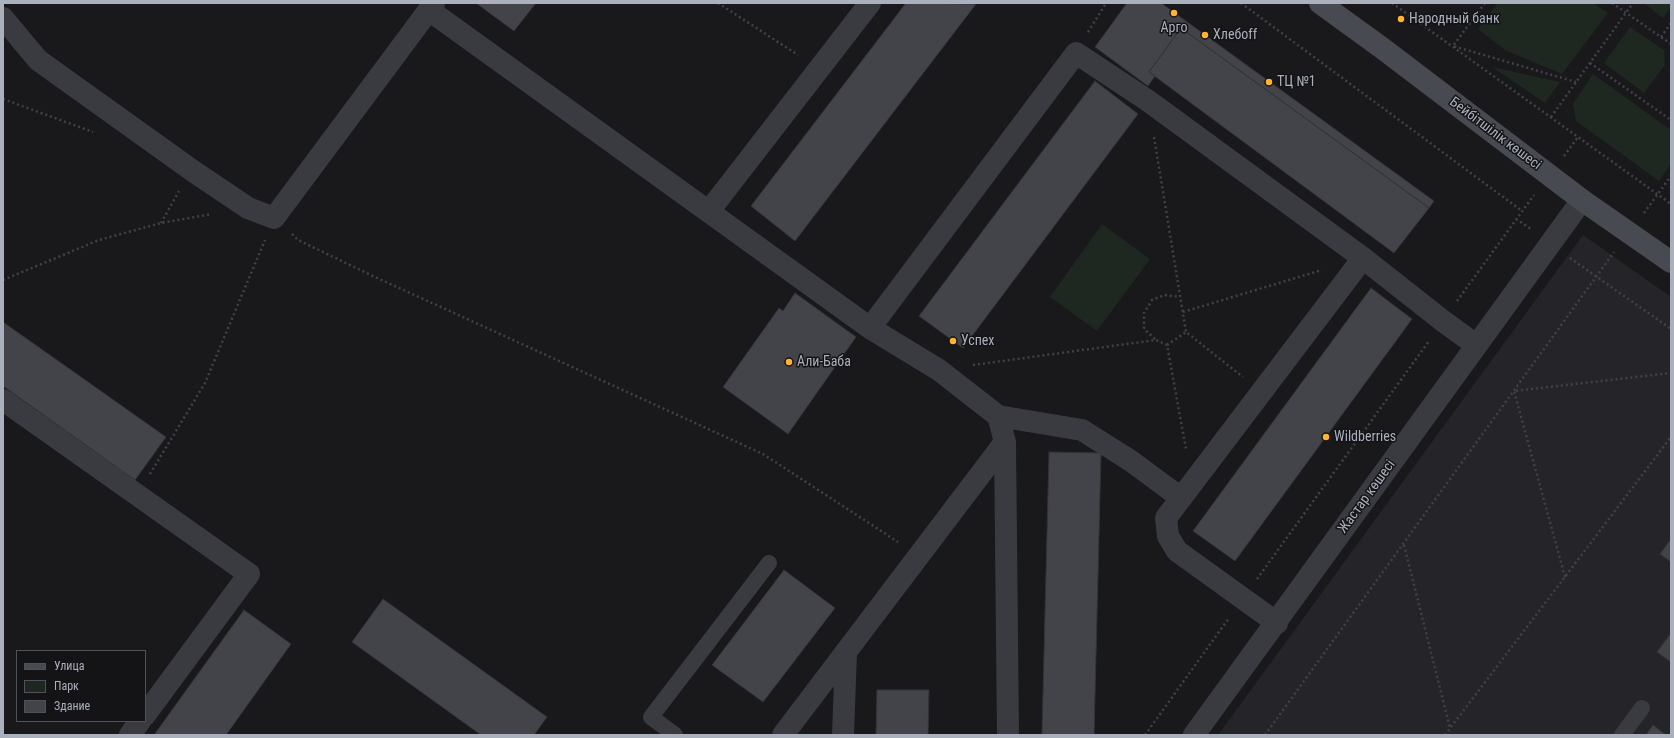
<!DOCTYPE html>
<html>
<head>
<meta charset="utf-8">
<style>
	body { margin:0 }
	#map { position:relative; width:1674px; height:738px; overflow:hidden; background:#19191c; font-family:"Roboto Condensed",sans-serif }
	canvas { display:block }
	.frame { position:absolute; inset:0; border:4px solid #aab0bc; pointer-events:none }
	.legend { position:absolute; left:16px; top:650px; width:130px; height:72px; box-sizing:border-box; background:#141417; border:1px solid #505259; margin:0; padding:5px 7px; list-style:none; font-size:12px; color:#aab0bc }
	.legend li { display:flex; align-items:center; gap:8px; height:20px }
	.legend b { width:20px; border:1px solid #505259 }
</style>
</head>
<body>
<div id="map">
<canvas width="1674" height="738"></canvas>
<div class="frame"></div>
<ul class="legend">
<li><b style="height:5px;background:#484a51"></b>Улица</li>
<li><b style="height:11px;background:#1e2720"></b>Парк</li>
<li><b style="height:11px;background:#434449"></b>Здание</li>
</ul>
</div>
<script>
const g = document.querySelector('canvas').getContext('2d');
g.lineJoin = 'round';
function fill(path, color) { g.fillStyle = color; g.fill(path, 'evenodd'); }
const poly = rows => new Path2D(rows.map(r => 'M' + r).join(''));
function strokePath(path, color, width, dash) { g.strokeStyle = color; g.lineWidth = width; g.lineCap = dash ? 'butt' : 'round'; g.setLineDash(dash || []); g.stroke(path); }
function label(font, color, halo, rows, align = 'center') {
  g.font = font + ' "Roboto Condensed",sans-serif'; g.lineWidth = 3; g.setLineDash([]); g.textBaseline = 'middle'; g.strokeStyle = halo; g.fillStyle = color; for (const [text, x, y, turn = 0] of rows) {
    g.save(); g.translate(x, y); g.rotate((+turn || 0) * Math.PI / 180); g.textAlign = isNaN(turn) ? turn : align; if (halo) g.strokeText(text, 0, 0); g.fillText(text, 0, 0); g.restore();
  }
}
const built = poly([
	[1583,235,1671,297,1671,735,1218,735]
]);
const green = poly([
	[1498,3,1593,3,1608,13,1562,74,1505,50,1478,29],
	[1648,3,1671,3,1671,7,1663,18,1646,5],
	[1630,27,1664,50,1665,65,1644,93,1604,63],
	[1492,67,1560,82,1545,103],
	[1593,74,1671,130,1671,164,1659,181,1576,121,1573,104],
	[1102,224,1150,259,1097,331,1050,297]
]);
const building = poly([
	[476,3,536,3,514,31,476,3],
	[906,3,976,4,795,241,751,206,906,3],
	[1127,3,1161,3,1434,201,1429,208,1181,28,1149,72,1155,76,1148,86,1095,47,1127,3],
	[1181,28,1429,208,1394,253,1149,72,1181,28],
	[1095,81,1138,114,963,348,919,316,1095,81],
	[1371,288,1412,319,1235,561,1193,531,1371,288],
	[795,293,856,337,788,434,723,387,779,308,783,311,795,293],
	[3,322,166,437,135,480,3,386,3,322],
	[1049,452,1101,453,1094,735,1042,735,1049,452],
	[1671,539,1671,562,1660,554,1671,539],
	[784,570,835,608,763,702,712,665,784,570],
	[383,599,547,717,534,735,481,735,352,642,383,599],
	[244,610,291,644,226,735,154,735,244,610],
	[1671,633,1671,662,1657,652,1671,633],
	[877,690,929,690,928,735,876,735,877,690],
	[1653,725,1666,735,1646,735,1653,725]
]);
const path = poly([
	[718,3,798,55],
	[1241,3,1522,211],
	[1392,3,1671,204],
	[1485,3,1453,46,1576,82],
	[1612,3,1671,44],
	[1088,32,1106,3],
	[1661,37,1671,23],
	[1590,63,1671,120],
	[3,99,93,132],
	[1551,117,1633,3],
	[1154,137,1186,332],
	[1564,156,1578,137],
	[1644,213,1671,176],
	[1516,219,1531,229],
	[161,223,179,191],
	[292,234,298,240,375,277,763,454,898,542],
	[1570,258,1671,329],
	[3,280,99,240,161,223,212,214],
	[1457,301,1534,195],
	[1183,312,1322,270],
	[1155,339,1144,329,1144,313,1152,300,1164,295,1180,297],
	[1167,345,1186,332,1243,377],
	[973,365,1156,340,1167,345,1186,449],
	[150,474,205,383,265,240],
	[1404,545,1450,728],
	[1565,577,1514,391,1671,373],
	[1257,579,1429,341],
	[1145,735,1229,618],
	[1265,735,1614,252],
	[1445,735,1671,437]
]);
const lane = poly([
	[675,735,651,717,769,563],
	[1622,735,1642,708]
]);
const street = poly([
	[429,10,870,328,939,370,998,416,1082,430,1131,461,1181,498],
	[3,18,38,60,193,171,248,208,274,218,434,3],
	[709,211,870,3],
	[870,328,1076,53,1147,100,1363,258,1443,321,1476,345],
	[3,400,249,574,145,715],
	[1005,442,1008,735],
	[1277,623,1177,551,1168,536,1166,518,1363,258],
	[130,735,140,721],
	[783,735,1005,442,998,416],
	[843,735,846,652],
	[1194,735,1582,200]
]);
const secondary = poly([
	[1320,3,1382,48,1582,200,1671,262]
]);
const markers = [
	[1174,13,4,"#ffb42e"],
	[1401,19,4,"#ffb42e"],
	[1205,35,4,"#ffb42e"],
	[1269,82,4,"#ffb42e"],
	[953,341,4,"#ffb42e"],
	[789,362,4,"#ffb42e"],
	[1326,437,4,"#ffb42e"]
];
const poiNames = [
	["Народный банк",1409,19],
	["Арго",1174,28,"center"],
	["Хлебoff",1213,35],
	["ТЦ №1",1277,82],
	["Успех",961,341],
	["Али-Баба",797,362],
	["Wildberries",1334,437]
];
const streetNames = [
	["Бейбітшілік көшесі",1495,134,37],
	["Жастар көшесі",1367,497,-54]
];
fill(built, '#252529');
fill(green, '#1e2720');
fill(building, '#434449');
strokePath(building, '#333338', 1);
strokePath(path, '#404248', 2.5, [2, 3]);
strokePath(lane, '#3a3b41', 16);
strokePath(street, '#3a3b41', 22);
strokePath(secondary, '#484a51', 22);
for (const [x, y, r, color] of markers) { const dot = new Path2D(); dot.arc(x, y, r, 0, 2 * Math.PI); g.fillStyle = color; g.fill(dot); strokePath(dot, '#141417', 1.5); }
label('14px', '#aab0bc', '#141417', poiNames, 'left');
label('14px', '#aab0bc', '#141417', streetNames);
</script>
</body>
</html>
